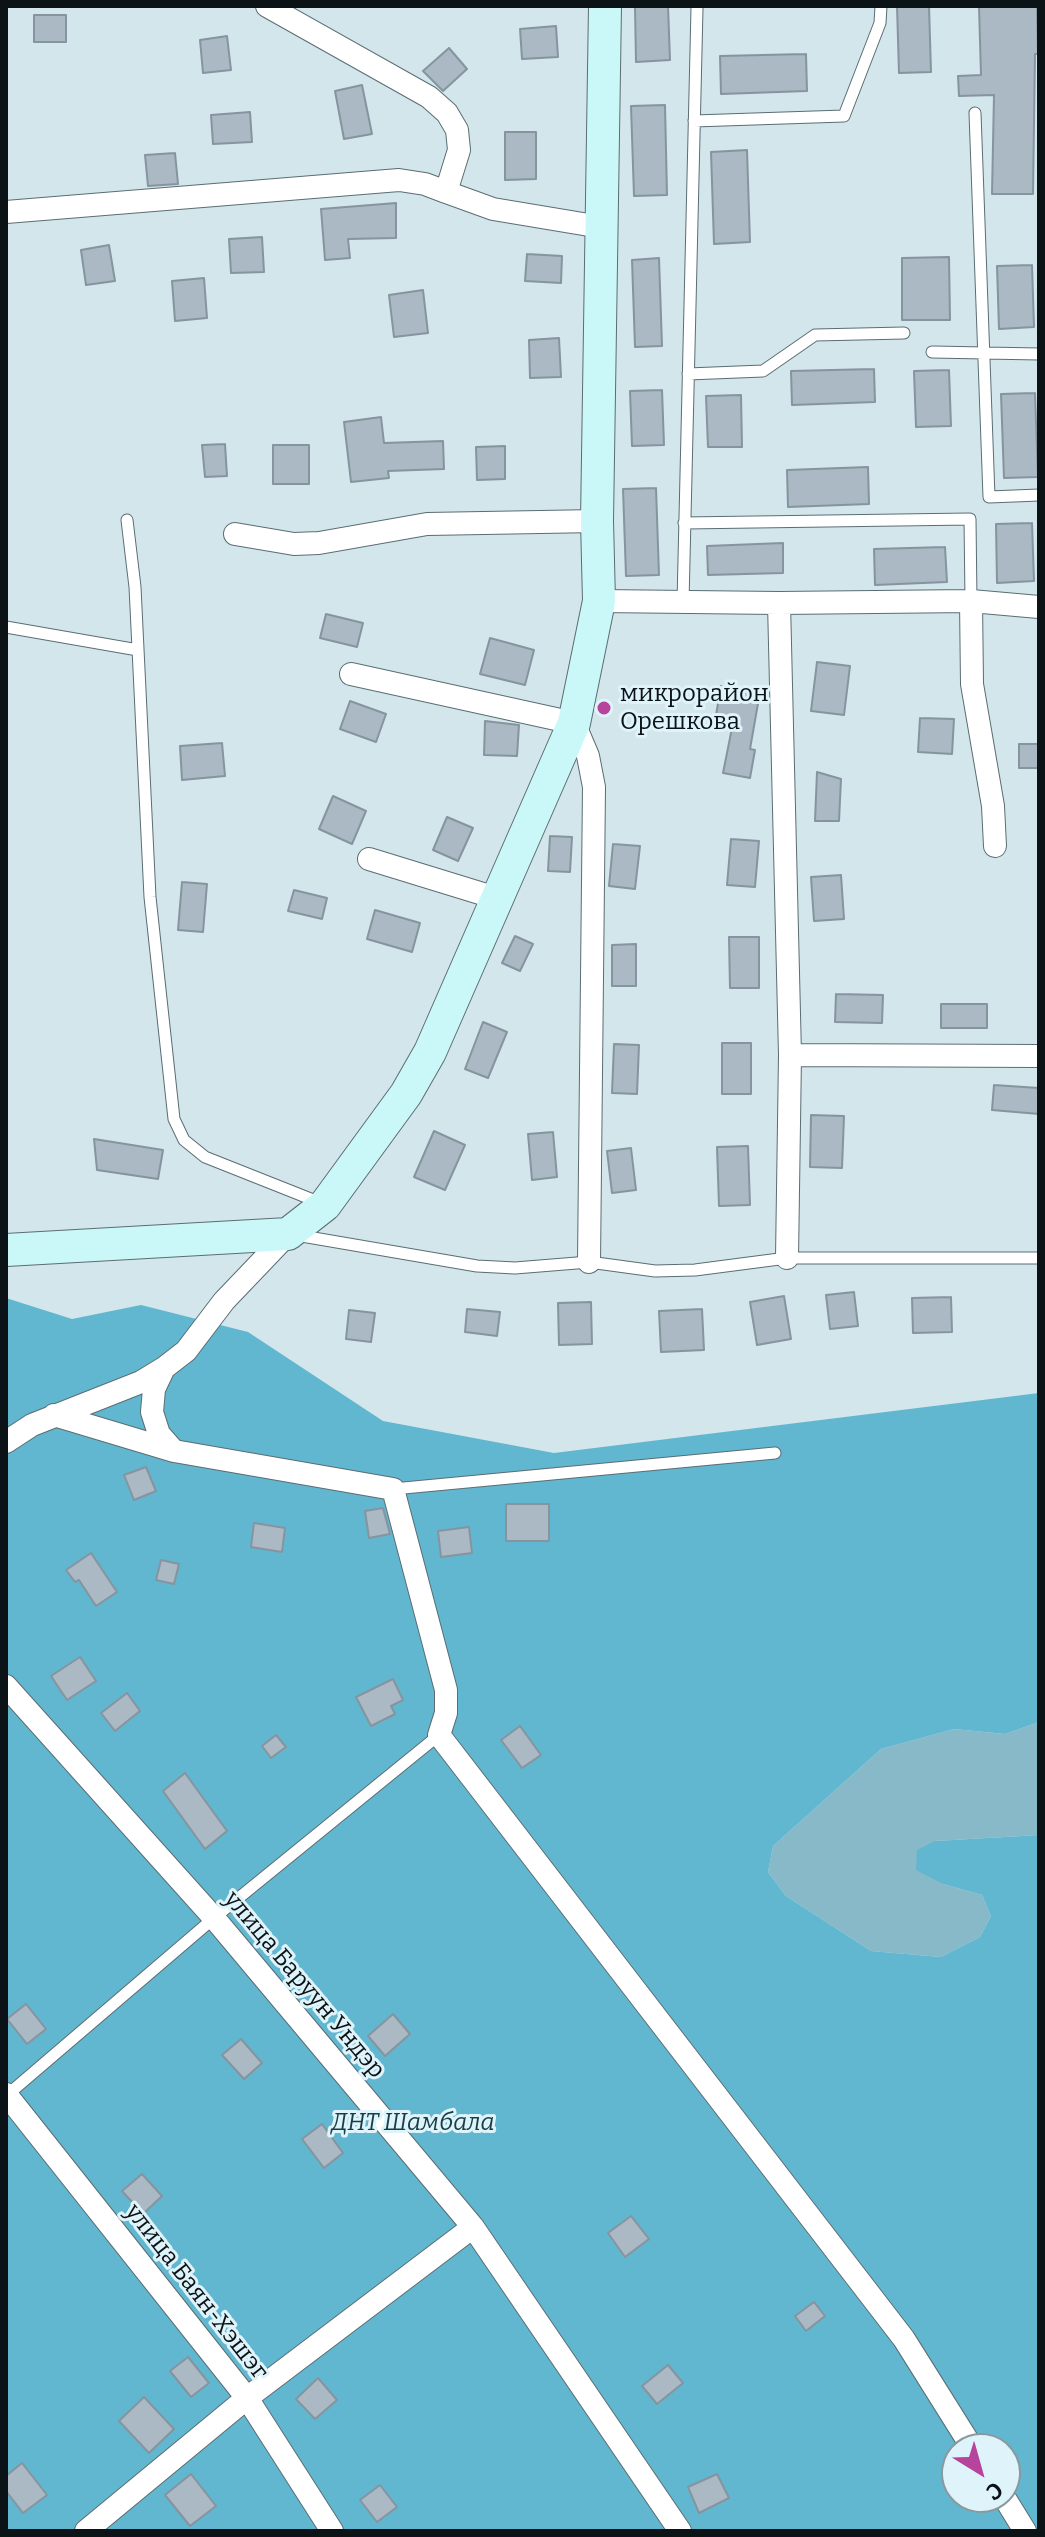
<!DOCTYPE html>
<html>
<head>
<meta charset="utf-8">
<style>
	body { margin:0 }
	#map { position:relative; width:1045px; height:2537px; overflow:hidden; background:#d2e6ec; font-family:Bitter,serif }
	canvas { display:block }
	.frame { position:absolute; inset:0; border:8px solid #0c1316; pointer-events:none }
	.north { position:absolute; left:941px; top:2433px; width:80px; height:80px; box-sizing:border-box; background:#dff3fa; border:2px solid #8b999f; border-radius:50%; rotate:143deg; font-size:22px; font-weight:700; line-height:32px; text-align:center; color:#0c1316 }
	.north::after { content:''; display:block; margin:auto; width:28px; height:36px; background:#b6439c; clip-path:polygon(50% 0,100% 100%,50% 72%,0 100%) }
</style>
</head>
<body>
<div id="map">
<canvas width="1045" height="2537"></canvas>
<div class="frame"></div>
<div class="north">С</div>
</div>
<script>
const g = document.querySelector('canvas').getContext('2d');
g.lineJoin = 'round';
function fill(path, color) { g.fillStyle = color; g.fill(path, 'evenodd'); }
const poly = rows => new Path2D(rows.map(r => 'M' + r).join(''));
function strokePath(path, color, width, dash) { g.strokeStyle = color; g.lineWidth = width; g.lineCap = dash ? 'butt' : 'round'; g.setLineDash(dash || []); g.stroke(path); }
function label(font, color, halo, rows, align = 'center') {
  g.font = font + ' Bitter,serif'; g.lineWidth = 6; g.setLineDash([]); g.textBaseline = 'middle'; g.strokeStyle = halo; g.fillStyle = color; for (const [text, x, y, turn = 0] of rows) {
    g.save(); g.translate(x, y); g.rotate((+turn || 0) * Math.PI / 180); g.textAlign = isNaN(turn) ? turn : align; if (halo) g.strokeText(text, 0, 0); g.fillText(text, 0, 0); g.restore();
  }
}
const green = poly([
	[1039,1722,1039,1835,935,1841,943,1884,982,1895,991,1916,980,1937,941,1957,871,1951,786,1896,768,1872,773,1846,881,1749,954,1729,1005,1734]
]);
const forest = poly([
	[6,1298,72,1319,141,1305,248,1332,383,1421,554,1453,1039,1393,1039,1722,1005,1734,954,1729,881,1749,773,1846,768,1872,786,1896,871,1951,941,1957,980,1937,991,1916,982,1895,943,1884,916,1870,917,1850,935,1841,1039,1835,1039,2531,6,2531],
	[957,2449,1005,2449,1005,2497,957,2497]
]);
const building = poly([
	[668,6,670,60,636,62,635,7,668,6],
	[897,6,929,6,931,72,899,73,897,6],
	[979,6,1037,6,1038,54,1035,54,1033,194,992,194,994,95,959,96,958,76,981,75,979,6],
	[34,15,66,15,66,42,34,42,34,15],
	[556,26,558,57,522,59,520,29,556,26],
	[227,36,231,70,203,73,200,40,227,36],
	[449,48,467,69,443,91,423,71,449,48],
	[806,54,807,91,721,94,720,56,806,54],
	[362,85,372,134,344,139,335,91,362,85],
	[665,105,667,195,634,196,631,106,665,105],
	[250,112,252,142,213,144,211,115,250,112],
	[505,132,536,132,536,179,505,180,505,132],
	[747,150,750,242,714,244,711,152,747,150],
	[175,153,178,184,148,186,145,155,175,153],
	[396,203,396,238,348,239,350,258,325,260,321,209,396,203],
	[262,237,264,272,231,273,229,239,262,237],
	[109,245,115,281,86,285,81,250,109,245],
	[527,254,562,256,561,283,525,281,527,254],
	[949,257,950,320,902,320,902,258,949,257],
	[659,258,662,346,635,347,632,260,659,258],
	[1032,265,1034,327,999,329,997,266,1032,265],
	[204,278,207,318,175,321,172,281,204,278],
	[423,290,428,333,394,337,389,295,423,290],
	[559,338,561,377,530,378,529,340,559,338],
	[874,369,875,402,792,405,791,371,874,369],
	[949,370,951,426,916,427,914,371,949,370],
	[662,390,664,445,632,446,630,391,662,390],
	[1035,393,1038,477,1004,478,1001,394,1035,393],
	[741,395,742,447,708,447,706,396,741,395],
	[381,417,384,443,443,441,444,469,388,471,389,478,351,482,344,422,381,417],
	[225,444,227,476,205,477,202,445,225,444],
	[273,445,309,445,309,484,273,484,273,445],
	[505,446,505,479,477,480,476,447,505,446],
	[868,467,869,504,788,507,787,470,868,467],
	[656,488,659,575,626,576,623,489,656,488],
	[1032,523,1034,581,997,583,996,524,1032,523],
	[783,543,783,573,708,575,707,546,783,543],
	[945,547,947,582,875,585,874,549,945,547],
	[326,614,363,623,357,647,320,638,326,614],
	[490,638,534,650,525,685,480,674,490,638],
	[817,662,850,666,844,715,811,711,817,662],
	[721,686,760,692,750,749,755,750,750,778,723,773,733,723,715,721,721,686],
	[350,701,386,714,376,742,340,729,350,701],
	[920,718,954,719,952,754,918,752,920,718],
	[485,721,519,725,517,756,484,755,485,721],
	[222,743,225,776,182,780,180,746,222,743],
	[1019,744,1039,744,1039,768,1019,768,1019,744],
	[817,772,841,779,839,821,815,821,817,772],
	[333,796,366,811,352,844,319,829,333,796],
	[447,817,473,828,458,861,433,850,447,817],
	[550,836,572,837,570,872,548,871,550,836],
	[731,839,759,841,755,887,727,885,731,839],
	[613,844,640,846,635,889,609,886,613,844],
	[841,875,844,919,814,921,811,877,841,875],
	[182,882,207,884,203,932,178,930,182,882],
	[294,890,327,898,322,919,288,911,294,890],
	[375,910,420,923,412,952,367,939,375,910],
	[515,936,533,944,520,971,502,963,515,936],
	[729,937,759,937,759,988,730,988,729,937],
	[636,944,636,986,612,986,612,945,636,944],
	[836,994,883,995,882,1023,835,1022,836,994],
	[941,1004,987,1004,987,1028,941,1028,941,1004],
	[483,1022,507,1032,488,1078,465,1069,483,1022],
	[722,1043,751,1043,751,1094,722,1094,722,1043],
	[614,1044,639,1045,637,1094,612,1093,614,1044],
	[994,1085,1039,1088,1039,1114,992,1110,994,1085],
	[811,1115,844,1116,842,1168,810,1167,811,1115],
	[434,1131,465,1145,445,1190,414,1177,434,1131],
	[553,1132,557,1177,532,1180,528,1134,553,1132],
	[94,1139,163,1150,158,1179,97,1170,94,1139],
	[748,1146,750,1205,719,1206,717,1147,748,1146],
	[631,1148,636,1190,612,1193,607,1151,631,1148],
	[854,1292,858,1326,830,1329,826,1295,854,1292],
	[784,1296,791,1339,757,1345,750,1302,784,1296],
	[951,1297,952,1332,913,1333,912,1298,951,1297],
	[591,1302,592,1344,559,1345,558,1303,591,1302],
	[467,1309,500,1312,497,1336,465,1332,467,1309],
	[702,1309,704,1350,661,1352,659,1311,702,1309],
	[349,1310,375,1313,371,1342,346,1339,349,1310],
	[146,1467,156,1491,134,1500,124,1475,146,1467],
	[506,1504,549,1504,549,1541,506,1541,506,1504],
	[383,1508,390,1534,369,1538,365,1511,383,1508],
	[254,1523,285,1528,282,1552,251,1547,254,1523],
	[469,1527,472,1553,441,1557,438,1531,469,1527],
	[91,1553,117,1592,96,1606,79,1580,75,1582,66,1570,91,1553],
	[161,1560,179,1564,174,1584,156,1580,161,1560],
	[80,1657,96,1681,67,1700,51,1676,80,1657],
	[393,1679,403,1700,391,1706,395,1714,371,1726,356,1697,393,1679],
	[127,1693,140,1711,115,1731,101,1713,127,1693],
	[520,1726,541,1755,522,1768,501,1740,520,1726],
	[276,1735,286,1747,271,1758,262,1746,276,1735],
	[185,1773,227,1831,205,1849,163,1791,185,1773],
	[26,2004,46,2029,27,2044,7,2019,26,2004],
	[393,2014,410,2034,385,2056,368,2036,393,2014],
	[241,2039,262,2063,244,2079,222,2055,241,2039],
	[322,2124,343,2153,324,2168,302,2139,322,2124],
	[142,2174,162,2196,143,2214,122,2191,142,2174],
	[631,2216,649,2239,625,2257,608,2233,631,2216],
	[814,2302,825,2316,806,2331,795,2316,814,2302],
	[188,2357,209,2383,191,2397,170,2371,188,2357],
	[668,2365,683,2383,657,2404,642,2386,668,2365],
	[318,2378,337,2400,315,2419,296,2399,318,2378],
	[144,2397,174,2429,149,2453,119,2421,144,2397],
	[22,2463,47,2495,23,2513,6,2491,6,2476,22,2463],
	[191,2474,216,2506,190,2526,165,2495,191,2474],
	[717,2474,729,2498,699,2513,688,2487,717,2474],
	[380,2485,397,2507,377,2522,360,2500,380,2485]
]);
const lane = poly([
	[975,113,989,497,1039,495],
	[694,121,844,116,880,23,881,6],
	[932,352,1039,354],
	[688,374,763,371,815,335,904,333],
	[127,520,135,587,150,897,174,1119,184,1140,205,1157,321,1203],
	[684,523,970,519,971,601],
	[683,602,697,8],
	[6,627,138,650],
	[296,1235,477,1266,515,1268,589,1262,655,1271,695,1270,787,1258,1039,1258],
	[393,1489,775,1453],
	[6,2096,214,1918,439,1735]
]);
const street = poly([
	[446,192,493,209,601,227],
	[6,212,399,180,425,184,446,192,459,150,457,130,447,113,429,97,267,6],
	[235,534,294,544,319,543,427,524,597,521],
	[599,601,779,603,971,601,1039,607],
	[971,601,972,684,993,806,995,846],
	[779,603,790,1055,1039,1056],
	[351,674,574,723,588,756,594,787,589,1262],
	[369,859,496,898],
	[787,1258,790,1055],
	[164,1368,154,1389,152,1412,159,1434,174,1451],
	[54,1415,174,1451,393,1489,446,1690,446,1713,439,1735,904,2339,973,2449],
	[6,1442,32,1425,141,1382,164,1368,186,1351,224,1301,288,1234],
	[6,1686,214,1918,473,2227,680,2531],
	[6,2094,247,2398,332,2531],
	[1004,2497,1025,2531],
	[86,2531,247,2398,473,2227]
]);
const secondary = poly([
	[6,1250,288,1234,325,1205,406,1094,430,1052,574,723,599,601,597,521,605,6]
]);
const markers = [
	[604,708,8,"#b6439c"]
];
const poiNames = [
	["микрорайон",620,694],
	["Орешкова",620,722]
];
const streetNames = [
	["улица Баруун Ундэр",304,1985,50],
	["улица Баян-Хэшэг",196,2292,52]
];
const parkNames = [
	["ДНТ Шамбала",413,2123]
];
fill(green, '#88b9c8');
fill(forest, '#61b7cf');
fill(building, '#aab9c4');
strokePath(building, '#86949f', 2);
strokePath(lane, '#5b6d73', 13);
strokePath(street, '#5b6d73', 24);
strokePath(secondary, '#5b6d73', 34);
strokePath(lane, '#fff', 11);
strokePath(street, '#fff', 22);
strokePath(secondary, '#caf8f8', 32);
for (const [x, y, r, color] of markers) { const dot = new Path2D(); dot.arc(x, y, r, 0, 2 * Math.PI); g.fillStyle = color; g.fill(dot); strokePath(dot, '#dff3fa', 3); }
label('24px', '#0c1316', '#dff3fa', poiNames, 'left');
label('24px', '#0c1316', '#dff3fa', streetNames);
label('italic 24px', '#163e49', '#dff3fa', parkNames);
</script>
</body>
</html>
